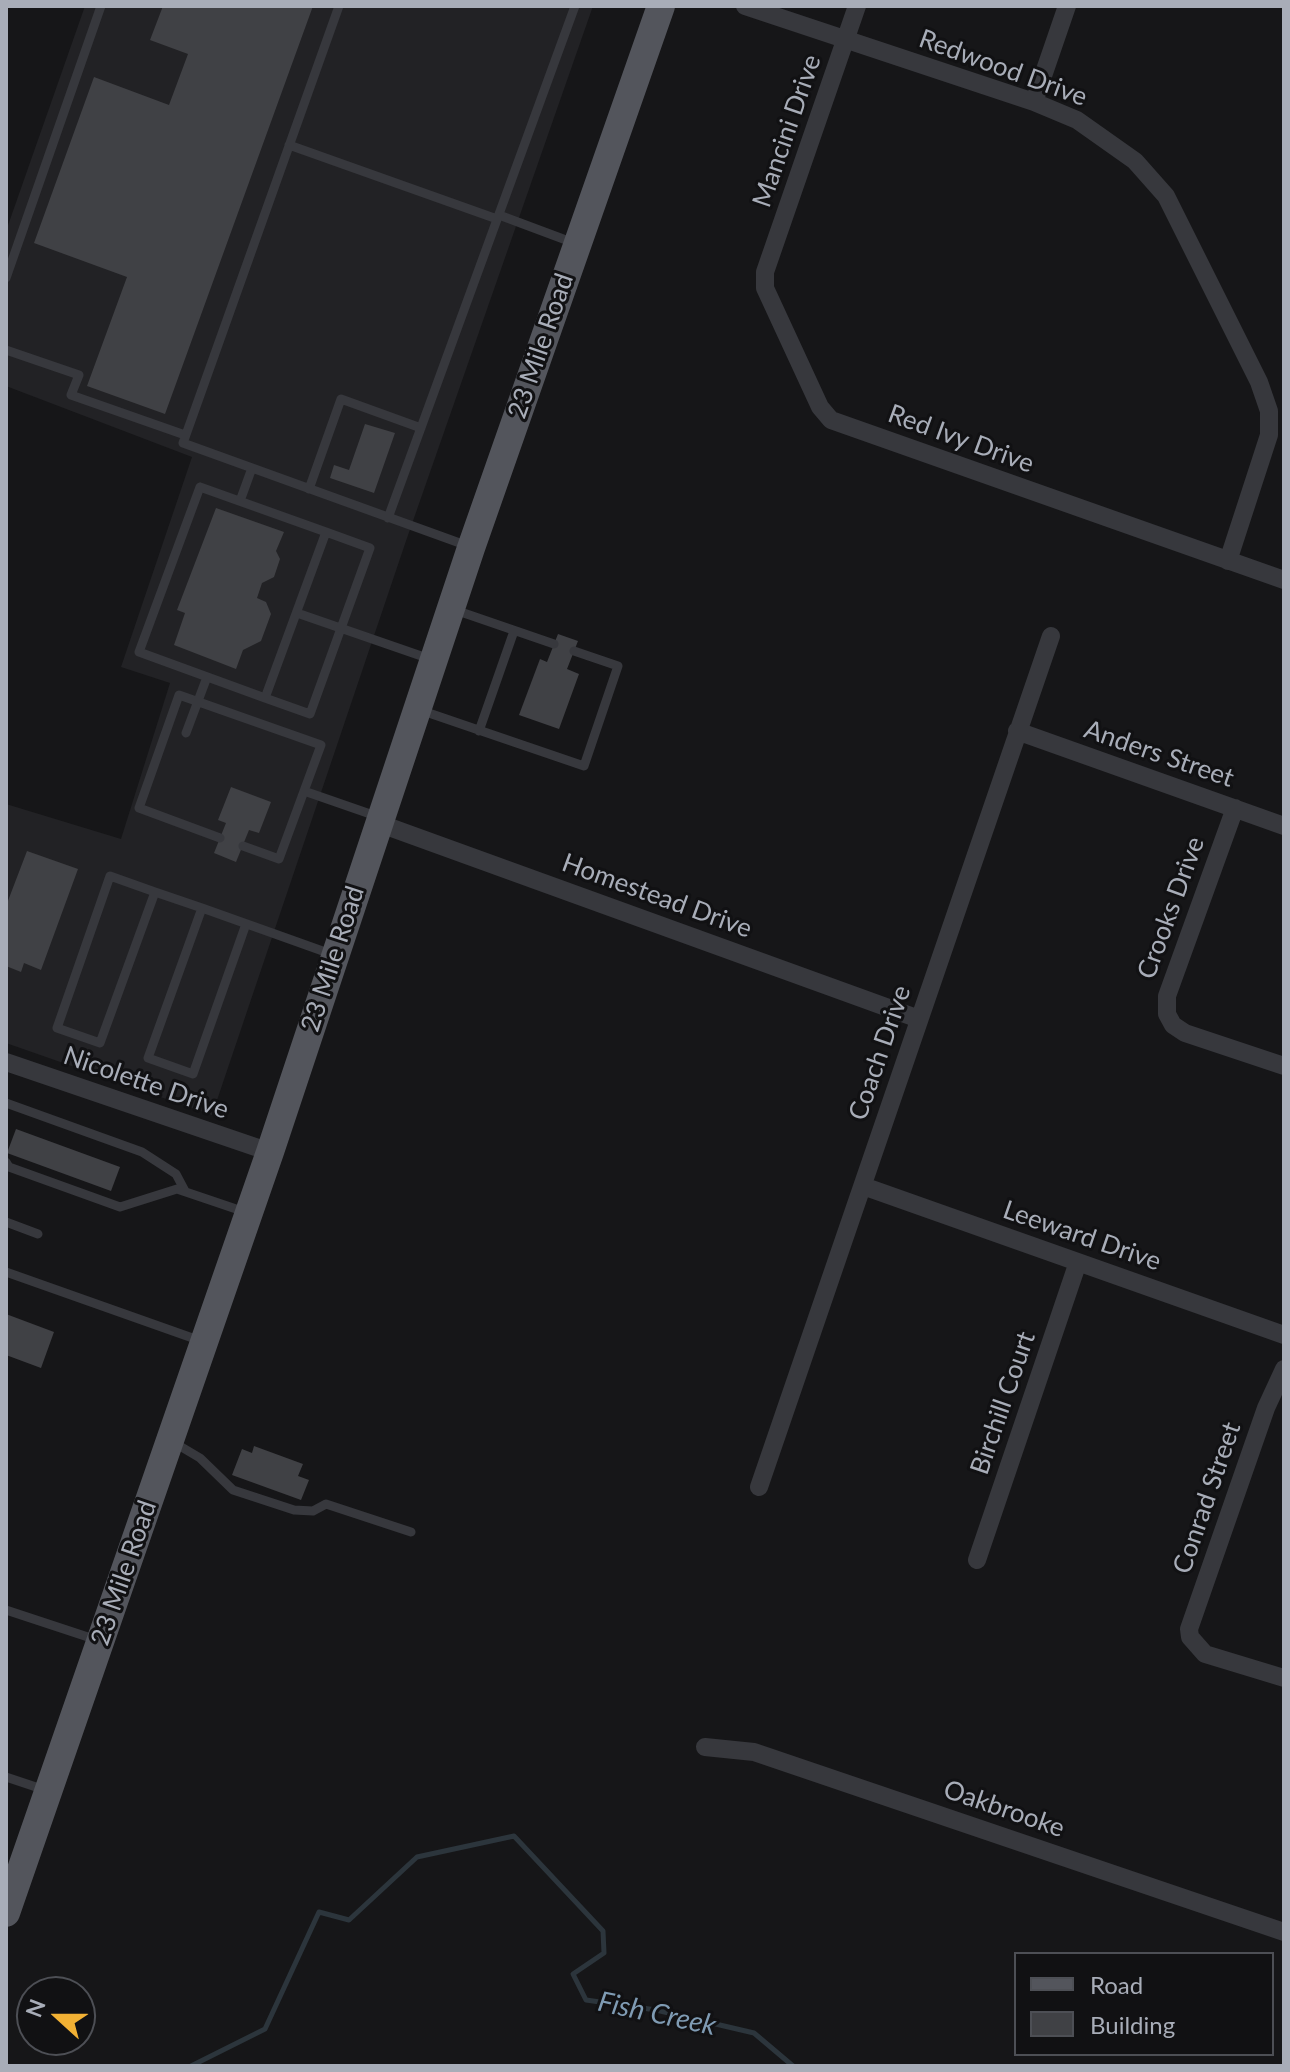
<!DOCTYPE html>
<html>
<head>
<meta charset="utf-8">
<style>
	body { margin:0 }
	#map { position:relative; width:1290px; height:2072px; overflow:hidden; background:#161618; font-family:Lato,sans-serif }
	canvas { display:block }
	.frame { position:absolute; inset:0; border:8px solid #a8adb8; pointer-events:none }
	.legend { position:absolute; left:1014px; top:1952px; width:260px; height:104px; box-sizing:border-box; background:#111113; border:2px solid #4d4f55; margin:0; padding:10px 14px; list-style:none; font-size:24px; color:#a8adb8 }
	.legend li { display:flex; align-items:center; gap:16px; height:40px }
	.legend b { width:40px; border:2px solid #4d4f55 }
	.north { position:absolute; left:16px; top:1976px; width:80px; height:80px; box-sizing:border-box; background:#111113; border:2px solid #4d4f55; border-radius:50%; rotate:291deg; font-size:22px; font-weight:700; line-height:32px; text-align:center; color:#a8adb8 }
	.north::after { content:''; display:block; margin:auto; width:28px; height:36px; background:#f2b134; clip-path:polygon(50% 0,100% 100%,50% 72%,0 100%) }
</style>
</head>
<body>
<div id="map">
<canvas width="1290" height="2072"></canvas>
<div class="frame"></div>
<ul class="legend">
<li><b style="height:10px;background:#53555c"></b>Road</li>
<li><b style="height:22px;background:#404145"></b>Building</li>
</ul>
<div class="north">N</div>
</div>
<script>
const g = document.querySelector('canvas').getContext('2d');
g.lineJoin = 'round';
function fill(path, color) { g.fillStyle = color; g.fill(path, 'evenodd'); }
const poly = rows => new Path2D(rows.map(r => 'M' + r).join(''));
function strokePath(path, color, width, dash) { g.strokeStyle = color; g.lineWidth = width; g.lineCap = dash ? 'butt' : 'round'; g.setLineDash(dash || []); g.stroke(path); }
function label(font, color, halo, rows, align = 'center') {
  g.font = font + ' Lato,sans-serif'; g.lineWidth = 6; g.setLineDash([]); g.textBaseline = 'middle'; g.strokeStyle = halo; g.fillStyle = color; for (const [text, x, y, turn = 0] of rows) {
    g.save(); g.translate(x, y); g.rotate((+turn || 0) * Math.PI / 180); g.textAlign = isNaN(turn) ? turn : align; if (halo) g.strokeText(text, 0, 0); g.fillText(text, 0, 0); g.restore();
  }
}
const built = poly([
	[85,6,593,6,407,538,212,1115,6,1043,6,804,121,839,170,683,121,667,192,457,6,386,6,231]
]);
const stream = poly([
	[191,2066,265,2029,319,1912,349,1920,417,1857,514,1836,603,1931,604,1953,573,1974,586,2000,656,2010,754,2033,793,2066]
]);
const building = poly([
	[163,6,313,6,165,414,87,386,127,277,34,243,94,77,169,105,188,54,150,40],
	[365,424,395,433,374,493,330,478,334,465,349,470],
	[216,508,284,532,276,551,280,559,274,577,262,583,257,598,266,602,271,614,261,641,243,650,236,669,174,645,185,613,177,610],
	[558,634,578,641,567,669,579,674,559,729,519,715,540,659,547,662],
	[231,787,271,802,259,833,249,830,236,862,214,853,226,823,218,820],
	[27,851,78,869,41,970,24,963,21,972,6,966,6,906],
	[16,1129,120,1167,111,1191,7,1153],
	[6,1314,54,1332,41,1368,6,1355],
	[254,1446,303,1464,298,1476,309,1480,301,1500,232,1475,242,1449,252,1453]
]);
const service = poly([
	[339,6,183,443,468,546],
	[289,145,497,219],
	[499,215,574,243],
	[6,278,101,6],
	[6,350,79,375,71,395,185,435],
	[200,487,326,532,265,698,139,652,200,487],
	[309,489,341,399,421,428],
	[240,501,252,468],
	[388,518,575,6],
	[455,610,554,644],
	[297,613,430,659],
	[265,698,310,714,370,548,326,532],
	[420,710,584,766,618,666,574,651],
	[479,731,514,631],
	[186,733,207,677],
	[304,791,376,816],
	[220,838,139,808,179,695,321,745,279,859,243,846],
	[155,892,100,1043,57,1028,110,876,155,892,202,908,275,934,331,954],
	[202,908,148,1058,193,1074,246,924],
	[6,1103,142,1152,176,1174,185,1191],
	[6,1162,9,1167,120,1207,177,1189,245,1212],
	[6,1222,38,1234],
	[6,1272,201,1341],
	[173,1442,200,1458,233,1490,294,1510,313,1511,326,1504,411,1532],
	[6,1610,97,1640],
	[6,1777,45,1790]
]);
const minor = poly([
	[745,6,1034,102,1077,120,1135,161,1166,196,1259,382,1269,411,1269,435,1228,561],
	[857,6,765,272,765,288,820,407,831,420,1284,580],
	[1034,102,1067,6],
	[1017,731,1284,826],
	[1235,808,1167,996,1167,1014,1173,1025,1185,1033,1284,1066],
	[378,823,919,1019],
	[6,1062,270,1152],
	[863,1186,1284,1335],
	[1284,1369,1266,1408,1189,1629,1190,1637,1205,1654,1284,1678],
	[759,1487,1051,636],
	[977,1560,1078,1262],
	[705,1747,754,1752,1284,1932]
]);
const primary = poly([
	[6,1913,270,1152,471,548,661,6]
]);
const streetNames = [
	["Redwood Drive",1003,68,20],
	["Mancini Drive",787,131,-71],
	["23 Mile Road",541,346,-71],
	["Red Ivy Drive",961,439,20],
	["Anders Street",1159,754,19],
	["Homestead Drive",657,896,20],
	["Crooks Drive",1171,908,-70],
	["23 Mile Road",333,959,-72],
	["Coach Drive",880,1053,-71],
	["Nicolette Drive",146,1083,19],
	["Leeward Drive",1082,1236,19],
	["Birchill Court",1003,1403,-71],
	["Conrad Street",1207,1498,-71],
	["23 Mile Road",124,1573,-71],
	["Oakbrooke",1004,1809,19]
];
const waterNames = [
	["Fish Creek",657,2014,12]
];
fill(built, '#222225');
strokePath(stream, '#2c353c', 5);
fill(building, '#404145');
strokePath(service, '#37383d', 9);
strokePath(minor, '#37383d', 18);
strokePath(primary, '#53555c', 28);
label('26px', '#a8adb8', '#111113', streetNames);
label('italic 28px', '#7f9bb3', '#111113', waterNames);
</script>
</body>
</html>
